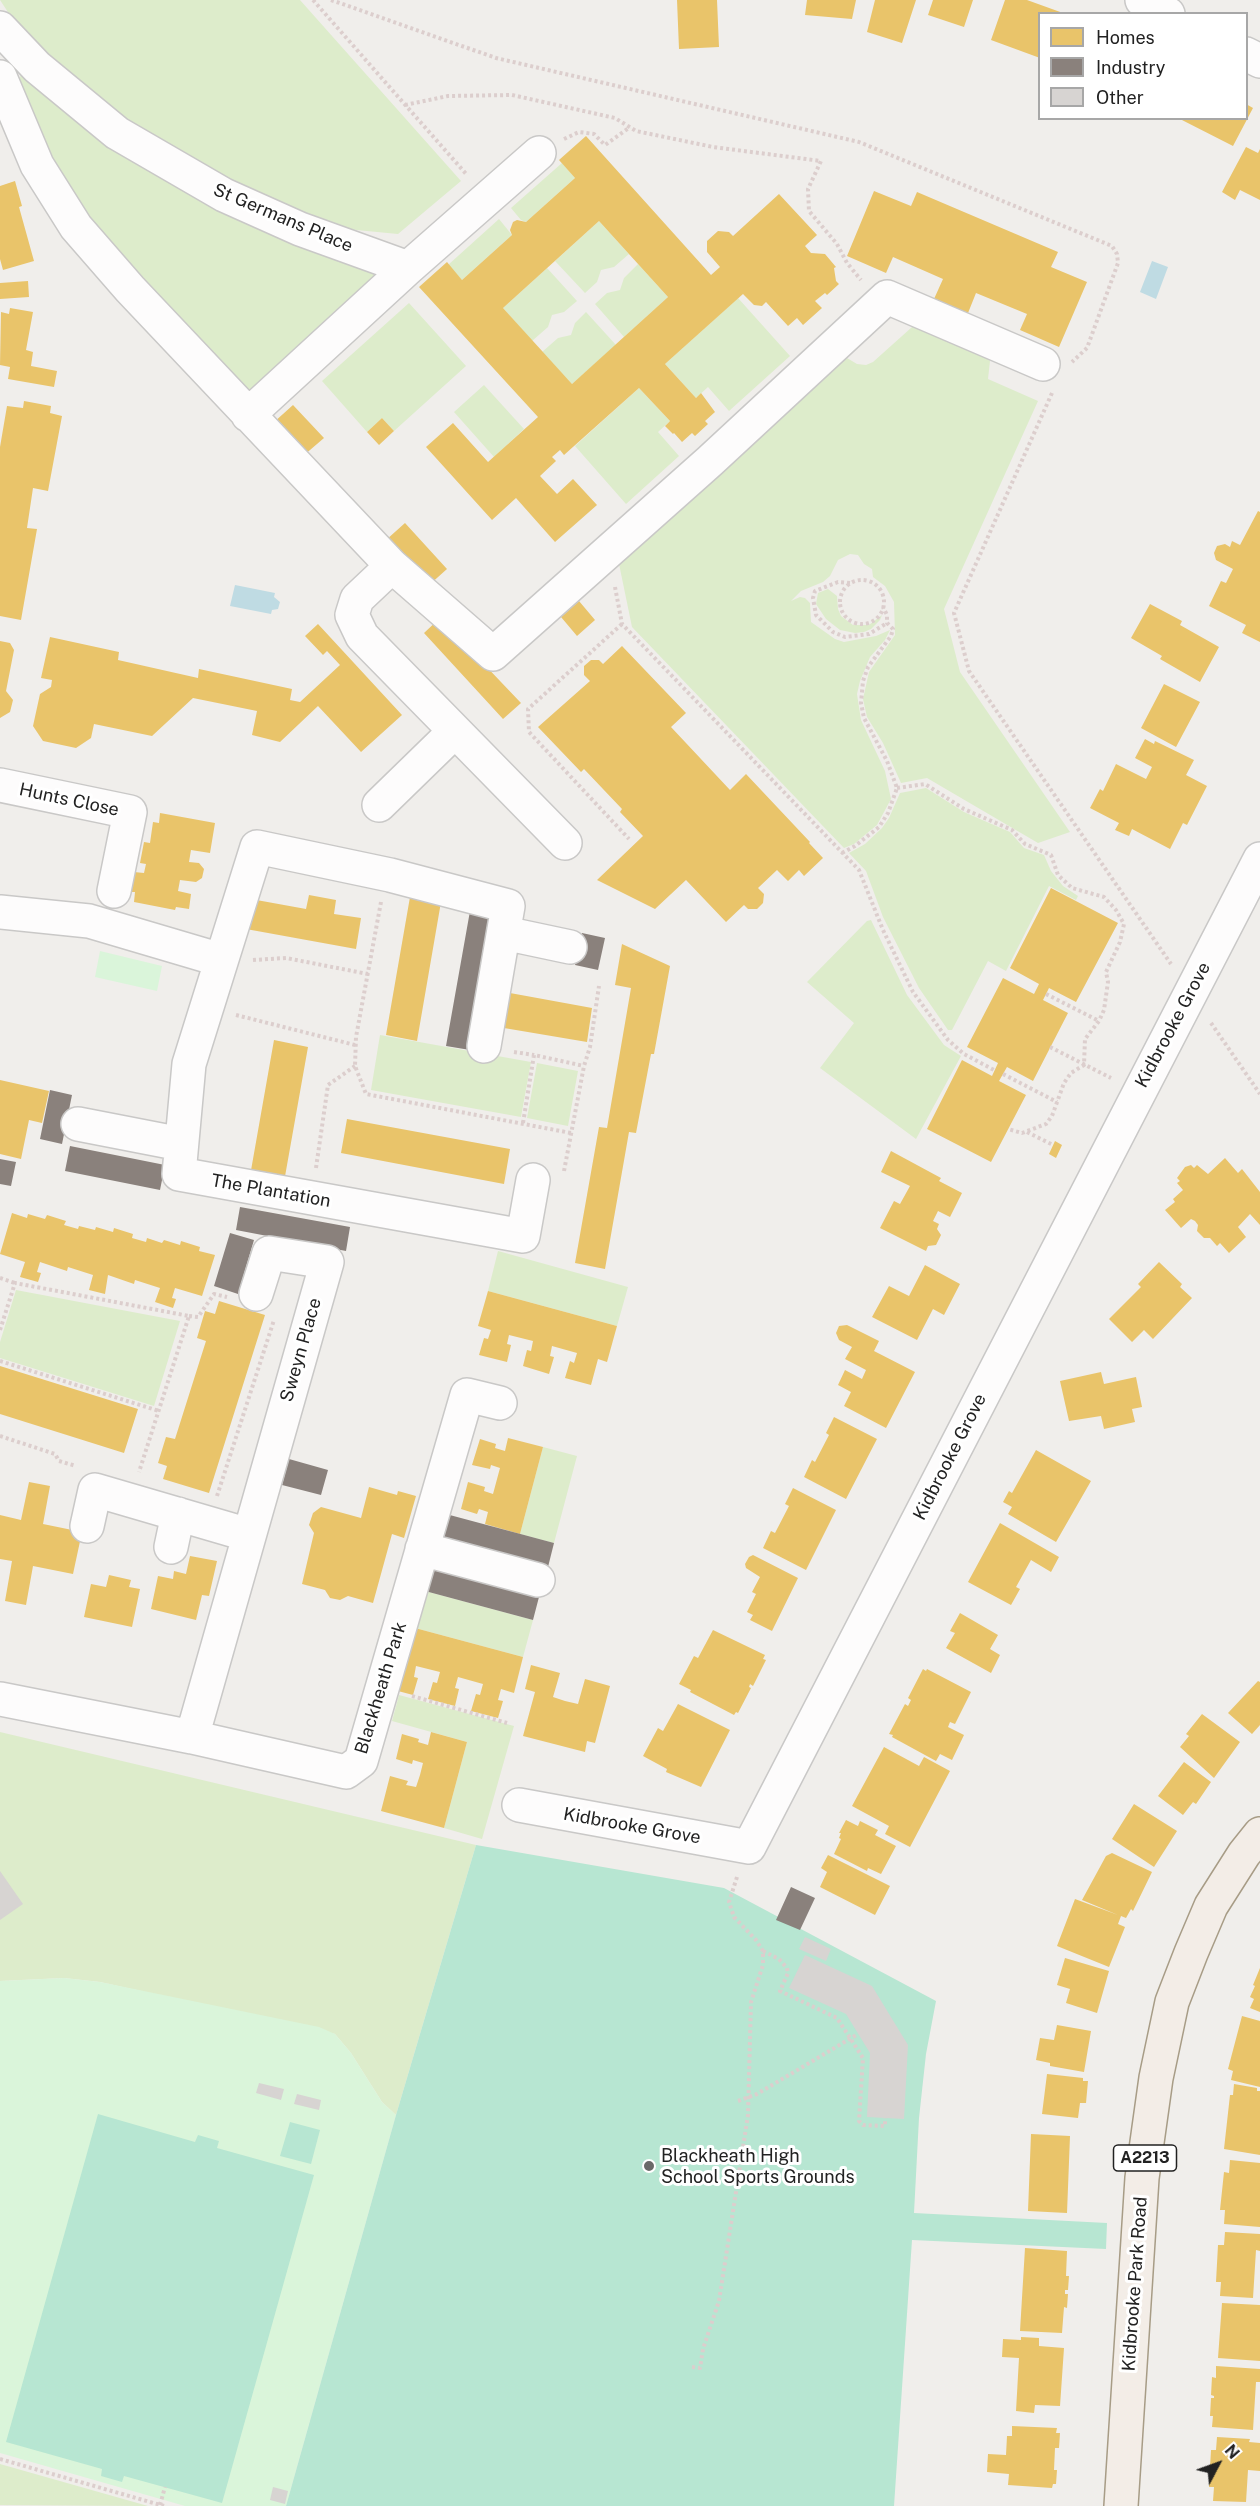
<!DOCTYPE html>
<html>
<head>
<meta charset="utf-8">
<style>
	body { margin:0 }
	#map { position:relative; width:1260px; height:2506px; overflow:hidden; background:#f0eeeb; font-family:"Public Sans",sans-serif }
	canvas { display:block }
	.legend { position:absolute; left:1038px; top:12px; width:210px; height:108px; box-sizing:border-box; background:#fff; border:2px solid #a7a7a7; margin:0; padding:8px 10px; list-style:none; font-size:18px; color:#222 }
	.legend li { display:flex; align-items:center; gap:12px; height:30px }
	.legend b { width:30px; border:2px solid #a7a7a7 }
	.north { position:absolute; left:1188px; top:2434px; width:60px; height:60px; -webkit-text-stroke:4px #fff; paint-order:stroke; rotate:49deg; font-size:16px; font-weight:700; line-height:24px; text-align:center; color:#222 }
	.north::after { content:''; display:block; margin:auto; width:21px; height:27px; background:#222; clip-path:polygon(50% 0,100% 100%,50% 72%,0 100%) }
</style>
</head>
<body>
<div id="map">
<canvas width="1260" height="2506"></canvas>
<ul class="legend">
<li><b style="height:16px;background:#e9c46a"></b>Homes</li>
<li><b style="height:16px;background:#8a817c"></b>Industry</li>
<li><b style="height:16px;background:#d7d4d2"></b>Other</li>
</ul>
<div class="north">N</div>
</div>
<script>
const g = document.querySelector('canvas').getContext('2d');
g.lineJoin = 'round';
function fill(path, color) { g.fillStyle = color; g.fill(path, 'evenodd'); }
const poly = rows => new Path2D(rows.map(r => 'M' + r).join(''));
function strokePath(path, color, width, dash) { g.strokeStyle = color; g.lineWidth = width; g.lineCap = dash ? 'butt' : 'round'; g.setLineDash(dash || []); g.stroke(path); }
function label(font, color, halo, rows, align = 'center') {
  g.font = font + ' "Public Sans",sans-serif'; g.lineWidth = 6; g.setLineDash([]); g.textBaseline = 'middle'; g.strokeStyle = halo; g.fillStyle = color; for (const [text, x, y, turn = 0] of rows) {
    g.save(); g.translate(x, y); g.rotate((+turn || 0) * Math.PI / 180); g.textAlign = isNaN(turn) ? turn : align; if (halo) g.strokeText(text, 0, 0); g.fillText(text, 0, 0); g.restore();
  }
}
const grass = poly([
	[0,0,300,0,461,181,398,234,346,229,252,194,107,110,25,38],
	[24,72,374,268,375,278,243,399,67,197,15,83],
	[562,163,575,178,526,222,521,220,511,208],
	[499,219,512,235,462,280,448,265],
	[599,221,629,254,614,267,601,270,597,282,585,293,555,261],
	[638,264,668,297,624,337,595,304,607,293,620,290,624,278],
	[547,268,577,301,564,312,552,315,548,327,532,341,503,308],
	[738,298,790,356,729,411,708,387,696,398,665,364],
	[409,303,466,366,394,431,382,418,367,432,322,381],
	[586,312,616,345,572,384,542,352,558,338,571,335,575,323],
	[921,319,986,351,990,361,988,379,1038,401,944,609,960,672,1070,832,1038,843,927,778,901,783,883,743,867,717,863,699,869,672,895,635,894,602,885,586,873,577,872,569,864,564,858,555,850,554,838,560,830,576,823,582,801,591,791,601,800,597,805,598,810,603,811,622,835,639,844,642,876,636,890,630,885,640,870,657,860,681,857,694,861,720,885,771,891,799,877,825,854,844,844,848,632,627,618,559,842,355,857,364,866,365,873,362],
	[484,385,524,429,494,457,454,412],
	[639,388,670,421,658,432,679,456,626,504,575,446],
	[828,589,837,596,838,609,841,616,853,625,869,625,882,615,880,620,871,629,864,632,855,633,840,630,826,619,816,604,818,593],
	[926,788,964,812,1010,832,1024,848,1044,855,1051,871,1063,886,1078,896,1076,900,1049,886,1006,971,988,961,952,1030,948,1030,919,988,883,917,866,871,849,853,865,844,882,828,889,818,900,793],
	[871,920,907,995,944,1045,961,1056,916,1139,820,1068,854,1023,807,982,867,921],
	[380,1035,531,1062,521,1117,371,1090],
	[537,1063,578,1071,568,1126,527,1118],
	[498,1251,628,1287,617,1326,488,1291],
	[16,1290,180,1321,154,1406,0,1358,0,1342],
	[543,1447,577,1456,554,1543,520,1534],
	[425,1591,533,1620,523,1657,415,1628],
	[399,1695,514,1726,482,1839,444,1828,467,1742,392,1721],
	[0,1732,476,1845,396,2115,382,2102,351,2053,335,2034,100,1982,64,1978,0,1981],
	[0,2464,148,2506,0,2505]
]);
const park = poly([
	[100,951,162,966,157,991,95,977],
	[64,1978,100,1982,319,2027,335,2034,351,2053,382,2102,396,2115,286,2506,185,2506,0,2453,0,1981]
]);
const pitch = poly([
	[476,1845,724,1888,936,2001,926,2054,919,2118,914,2213,1107,2223,1106,2249,912,2240,894,2506,286,2506,396,2115],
	[98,2114,195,2142,198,2135,219,2141,217,2148,314,2175,222,2503,124,2476,122,2482,101,2476,102,2469,6,2442],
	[290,2122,320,2130,311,2164,280,2156]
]);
const water = poly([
	[1152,261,1168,267,1156,299,1140,292],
	[235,585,275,593,274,597,280,602,278,609,272,610,271,614,230,606]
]);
const homes = poly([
	[677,0,717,0,719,47,679,49],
	[807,0,856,0,852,19,805,15],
	[875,0,916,0,902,43,867,32],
	[933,0,973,0,964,27,928,15],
	[1005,0,1027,0,1063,13,1040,14,1040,58,991,40],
	[1246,104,1253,108,1233,146,1178,118,1246,118],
	[586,136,711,275,720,267,707,252,707,241,718,231,729,232,733,236,779,194,817,235,805,246,811,253,825,254,836,267,834,268,836,281,839,284,827,295,825,293,815,301,822,308,803,325,797,318,788,326,766,302,762,306,754,305,743,294,665,364,696,398,701,393,715,412,705,421,708,424,695,436,692,433,682,442,674,433,673,434,665,426,670,421,639,388,564,455,560,450,552,457,556,461,540,476,557,494,573,479,597,505,555,542,516,498,492,520,426,447,453,423,488,462,538,417,419,287,447,262,462,280,512,235,510,230,513,222,517,220,526,222,575,178,559,160],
	[599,221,668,297,572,384,503,308],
	[1246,147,1258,153,1260,149,1260,200,1240,190,1235,200,1222,192],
	[15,181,22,206,19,207,34,261,3,270,0,259,0,186],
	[874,191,911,206,917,192,1058,252,1051,267,1087,282,1059,347,1020,330,1027,314,976,293,968,313,934,299,943,279,893,257,886,273,847,256],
	[28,281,29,297,0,299,0,283],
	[10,308,33,312,26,350,33,352,31,366,57,371,54,387,8,379,10,367,0,365,1,312,9,314],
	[24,401,51,406,50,413,62,416,48,491,33,488,27,528,37,529,21,620,0,616,0,447,7,406,23,408],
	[293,405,324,438,303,456,273,423],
	[382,418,394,431,379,445,367,432],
	[1258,511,1260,512,1260,642,1242,633,1246,625,1209,606,1221,581,1226,583,1233,569,1216,560,1214,553,1217,546,1225,544,1230,547,1232,541,1240,545],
	[405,523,447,569,428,586,386,540],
	[579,601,595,620,577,636,561,617],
	[1150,604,1182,621,1180,625,1219,647,1200,682,1160,659,1162,656,1131,638],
	[440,618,521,703,503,719,424,633],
	[318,624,402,715,361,752,318,706,280,742,252,735,257,711,193,698,152,736,94,724,91,738,76,748,43,741,33,726,40,694,51,687,52,680,41,678,50,637,119,652,118,660,198,678,199,669,292,689,290,700,300,702,340,665,327,651,323,655,305,636],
	[0,641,10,643,14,650,6,691,13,700,10,712,0,718],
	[622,646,686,713,671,727,730,790,746,774,810,842,809,843,823,858,804,876,799,870,788,881,777,870,758,888,764,894,763,903,757,909,748,909,744,905,726,922,686,880,655,909,597,880,643,836,620,812,622,809,584,769,581,772,538,727,590,681,584,675,584,666,591,660,599,660,603,664],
	[1164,684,1200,702,1176,747,1141,728],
	[1145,739,1154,744,1155,741,1194,760,1186,775,1207,786,1187,825,1183,823,1170,849,1132,829,1129,836,1115,830,1119,823,1090,808,1100,789,1103,791,1116,764,1146,779,1152,767,1135,758],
	[160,813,215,823,210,853,191,850,189,862,199,863,204,869,202,878,196,882,180,880,178,891,191,894,189,909,176,907,175,910,134,902,135,892,131,892,134,872,144,873,146,864,140,863,144,842,150,843,153,822,159,823],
	[1051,888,1118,923,1076,1002,1049,988,1043,1000,1068,1013,1033,1081,1007,1067,999,1081,1026,1095,991,1162,927,1129,962,1060,992,1076,998,1063,967,1047,1003,978,1034,994,1039,984,1010,968],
	[309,895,336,900,334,914,361,918,356,949,246,929,251,899,306,909],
	[410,897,441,902,417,1041,386,1035],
	[622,944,670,966,654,1054,651,1054,636,1133,629,1132,605,1269,575,1263,599,1127,607,1128,630,994,631,988,615,985],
	[510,993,592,1008,587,1042,504,1028],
	[274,1040,308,1047,284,1182,250,1176],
	[0,1080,49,1091,42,1123,29,1120,21,1159,0,1154],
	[347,1119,510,1149,504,1184,341,1153],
	[1055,1141,1062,1145,1056,1158,1049,1154],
	[891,1151,941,1178,939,1181,962,1193,950,1217,938,1211,933,1221,939,1224,937,1229,941,1235,936,1245,928,1246,926,1251,880,1228,894,1201,900,1204,910,1186,881,1172],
	[1225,1158,1238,1173,1242,1169,1260,1192,1260,1225,1250,1214,1238,1227,1246,1237,1229,1253,1220,1243,1217,1246,1210,1238,1204,1238,1197,1231,1198,1225,1195,1221,1191,1219,1181,1228,1165,1210,1175,1202,1173,1199,1183,1190,1177,1183,1180,1181,1177,1178,1185,1167,1191,1165,1194,1168,1197,1165,1208,1174],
	[12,1213,27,1218,28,1214,45,1219,47,1215,66,1221,64,1225,78,1229,79,1226,95,1230,96,1227,113,1232,114,1228,133,1234,132,1238,146,1242,147,1238,162,1243,164,1240,180,1245,181,1241,200,1247,199,1251,215,1255,202,1296,175,1288,172,1298,176,1299,173,1308,155,1302,160,1288,135,1280,134,1284,108,1275,105,1294,89,1290,93,1275,68,1267,67,1271,40,1262,37,1272,41,1273,38,1282,20,1277,25,1262,0,1254],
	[1159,1262,1182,1284,1180,1287,1192,1298,1153,1339,1144,1330,1132,1342,1109,1319,1141,1287,1138,1284],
	[925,1265,960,1284,944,1315,933,1309,917,1340,872,1317,889,1286,909,1296],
	[488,1291,617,1326,607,1362,598,1359,591,1385,565,1378,570,1361,574,1363,577,1353,552,1346,550,1356,554,1357,549,1374,523,1366,527,1350,531,1351,533,1341,509,1335,507,1344,511,1345,507,1362,479,1355,484,1338,488,1339,491,1330,478,1326],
	[219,1301,265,1315,209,1493,163,1479,167,1466,158,1463,166,1437,175,1439,206,1341,197,1338,205,1311,215,1314],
	[847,1325,879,1341,874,1351,915,1372,886,1428,844,1406,851,1392,838,1385,845,1370,862,1379,866,1370,845,1359,852,1347,839,1340,836,1333,839,1326],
	[0,1366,138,1409,124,1453,0,1414],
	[1101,1372,1104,1384,1136,1377,1142,1407,1132,1409,1135,1422,1104,1429,1101,1416,1069,1421,1060,1381],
	[834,1417,877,1439,846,1499,804,1477,812,1460,815,1462,829,1435,826,1433],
	[508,1438,543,1447,520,1534,485,1524,488,1512,479,1509,477,1514,461,1509,468,1482,485,1487,484,1491,493,1494,500,1468,491,1465,490,1469,472,1465,480,1439,496,1444,495,1448,505,1451],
	[1036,1450,1091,1481,1056,1542,1008,1514,1012,1507,1003,1502,1009,1491,1012,1493],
	[29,1482,50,1486,43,1524,82,1532,73,1574,33,1566,26,1605,5,1601,12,1561,0,1559,0,1515,21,1520],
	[369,1487,397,1495,398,1491,416,1496,404,1538,392,1534,373,1603,348,1596,340,1600,330,1598,325,1590,302,1584,314,1533,309,1525,313,1513,321,1507,361,1518],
	[793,1488,836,1510,806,1570,763,1548,771,1531,775,1533,789,1506,785,1504],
	[1000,1523,1059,1557,1051,1572,1031,1560,1016,1587,1020,1589,1011,1605,968,1582],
	[753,1555,798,1578,772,1631,750,1620,753,1615,747,1612,756,1594,752,1592,760,1577,746,1568,745,1564,749,1557],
	[190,1556,217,1561,209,1596,202,1595,196,1620,151,1609,158,1576,173,1579,174,1571,186,1574],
	[109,1575,131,1580,129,1587,140,1589,132,1627,84,1617,91,1584,106,1587],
	[960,1613,998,1635,990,1649,1000,1655,991,1673,946,1648,955,1633,950,1631],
	[415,1628,523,1657,514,1693,501,1689,498,1700,503,1701,498,1718,471,1711,476,1694,480,1695,483,1684,458,1677,455,1688,459,1689,455,1706,428,1699,433,1682,437,1683,440,1672,416,1666,414,1677,418,1678,413,1695,398,1691],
	[713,1630,765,1655,763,1659,766,1660,753,1686,750,1684,749,1687,751,1688,738,1713,736,1712,734,1715,690,1692,691,1690,679,1684,694,1656,698,1658],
	[531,1665,560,1673,553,1697,565,1701,578,1704,585,1679,610,1686,595,1743,587,1741,585,1752,523,1736,535,1692,525,1689],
	[923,1669,926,1671,927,1669,971,1692,955,1724,950,1722,948,1727,964,1735,952,1760,940,1754,936,1761,892,1737,893,1735,889,1734,905,1704,908,1706,911,1700,908,1698],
	[1258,1681,1260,1682,1260,1725,1252,1734,1228,1713],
	[678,1704,730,1730,701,1787,666,1772,667,1769,643,1756,658,1728,663,1731],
	[1202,1714,1240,1742,1214,1778,1180,1747,1189,1736,1186,1734],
	[431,1732,467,1742,444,1828,381,1811,390,1776,408,1781,406,1785,416,1787,420,1775,423,1763,413,1760,412,1764,396,1759,402,1734,419,1739,418,1742,428,1745],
	[884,1747,919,1766,924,1757,950,1771,910,1847,885,1834,889,1826,852,1806],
	[1184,1762,1211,1782,1196,1804,1193,1802,1183,1815,1158,1796],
	[1134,1804,1177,1831,1154,1867,1112,1839],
	[846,1820,858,1826,860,1821,878,1830,875,1835,896,1846,881,1874,868,1868,867,1871,834,1854,841,1839,839,1838,841,1833,839,1833],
	[1112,1853,1152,1872,1133,1911,1131,1909,1126,1918,1121,1916,1118,1924,1125,1927,1109,1967,1057,1946,1075,1899,1118,1915,1082,1900,1106,1856],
	[828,1855,890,1886,875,1915,820,1887,827,1872,821,1868],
	[1065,1958,1109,1971,1097,2013,1066,2003,1070,1989,1057,1985],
	[1260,1968,1260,2012,1250,2008,1254,1999,1250,1997,1255,1986,1253,1985],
	[1242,2016,1260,2021,1260,2087,1231,2080,1233,2071,1228,2069],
	[1057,2025,1091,2031,1084,2072,1050,2066,1050,2063,1036,2060,1040,2038,1054,2040],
	[1047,2074,1083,2078,1083,2081,1088,2081,1086,2103,1080,2103,1078,2118,1042,2114],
	[1234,2084,1257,2088,1257,2091,1260,2091,1260,2155,1224,2149,1230,2095,1233,2095],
	[1031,2134,1070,2136,1067,2213,1028,2211],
	[1230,2160,1260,2163,1260,2227,1224,2224,1225,2210,1220,2210,1224,2172,1229,2173],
	[1225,2232,1260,2234,1260,2251,1256,2250,1253,2298,1220,2296,1221,2282,1216,2282,1218,2245,1224,2245],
	[1025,2248,1067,2251,1066,2276,1069,2276,1068,2290,1065,2290,1065,2294,1068,2294,1067,2308,1064,2307,1062,2333,1020,2331],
	[1222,2303,1260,2305,1260,2361,1218,2358],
	[1021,2337,1039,2338,1039,2346,1064,2348,1060,2406,1035,2405,1034,2413,1016,2411,1019,2358,1002,2357,1003,2339,1021,2340],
	[1216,2366,1260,2369,1260,2382,1256,2382,1253,2430,1212,2427,1213,2416,1210,2416,1211,2398,1214,2398,1214,2396,1211,2395,1212,2377,1216,2378],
	[1012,2426,1057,2428,1056,2433,1060,2433,1059,2448,1055,2448,1054,2470,1057,2470,1056,2484,1053,2484,1052,2488,1008,2485,1009,2474,987,2472,988,2454,1006,2455,1007,2436,1012,2436],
	[1217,2437,1250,2439,1249,2442,1260,2443,1260,2471,1248,2470,1246,2502,1213,2501,1214,2487,1209,2487,1210,2468,1211,2450,1216,2450]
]);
const industry = poly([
	[470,911,494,915,470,1050,446,1046],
	[582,933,605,938,598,970,575,965],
	[50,1090,72,1095,62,1144,40,1139],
	[70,1146,165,1165,160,1190,65,1171],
	[0,1159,16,1162,11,1186,0,1184],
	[240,1207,350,1227,346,1251,236,1230],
	[230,1233,254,1240,238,1294,214,1286],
	[289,1459,328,1470,321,1495,282,1485],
	[446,1514,554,1543,548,1567,439,1538],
	[432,1567,539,1597,533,1620,425,1591],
	[791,1887,815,1898,800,1930,776,1920]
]);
const building = poly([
	[0,1871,23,1904,0,1920],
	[805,1937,831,1949,826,1961,799,1949],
	[805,1955,872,1986,908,2045,904,2119,867,2117,870,2053,846,2014,789,1988],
	[259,2083,284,2089,281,2100,256,2093],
	[297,2094,321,2100,319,2110,294,2104],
	[273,2487,288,2491,285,2504,270,2500]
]);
const path = poly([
	[313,0,467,175],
	[331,0,496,58,859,142,1112,246,1117,254,1118,263,1087,348,1072,362],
	[405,105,448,96,512,95,615,118,636,131,713,147,821,161,808,189,809,211,837,244,847,263,861,280],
	[564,139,579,132,594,134,605,145,630,127],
	[1052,393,954,613,969,671,1171,964],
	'840 602a22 22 0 1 1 44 0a22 22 0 1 1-44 0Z',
	[850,583,838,582,815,591,813,598,816,615,833,632,845,637,869,634,887,623],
	[615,587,622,624,859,870,883,930,913,992,948,1040,964,1054,994,1070],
	[622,624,528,709,529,732,629,839],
	[897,788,925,784,964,809,1012,830,1025,844,1051,855,1058,875,1072,888,1104,897,1116,910,1124,924,1120,942,1106,972,1108,982,1104,1010,1099,1021,1085,1039,1084,1065,1071,1073,1064,1083,1052,1116,1046,1124,1022,1133,1008,1129],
	[842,853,855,846,879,827,888,813,897,788,887,761,864,718,861,703,863,681,868,667,891,636,893,629,887,623,887,615,883,607],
	[381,902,356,1037,355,1066,366,1094,571,1133],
	[253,960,286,958,368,974],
	[1046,994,1099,1021],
	[236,1015,355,1045],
	[1211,1023,1260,1094],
	[1050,1047,1111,1078],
	[514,1052,534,1055],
	[1003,1074,1057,1102],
	[523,1123,534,1055,584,1066],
	[1027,1132,1053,1145],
	[316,1168,328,1085,355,1066],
	[564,1171,584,1066,590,1047,599,986],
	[0,1278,15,1283],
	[189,1316,198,1317,214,1294,227,1297],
	[0,1330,15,1283,189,1316,139,1472],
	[0,1361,159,1411],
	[0,1436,55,1454,59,1461,76,1466],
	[217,1496,274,1320],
	[412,1696,507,1723],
	[763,1951,779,1959,787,1968,788,1973,780,1991,837,2018,863,2058,859,2121,863,2125,885,2126,885,2118],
	[738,2101,757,2094,858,2034],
	[692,2367,700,2368,703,2349,719,2301,748,2115,751,2002,763,1965,763,1951,756,1940,734,1917,729,1902,737,1877],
	[0,2459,164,2506],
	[160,2505,165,2487]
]);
const minor = poly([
	[1142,0,1168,14],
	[0,28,37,67,117,133,224,195,300,229,408,268,539,153],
	[1246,54,1260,61],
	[0,77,37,165,76,227,130,289,392,566,493,654,710,461,887,297,1043,364],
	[248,415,408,268],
	[392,566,357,599,352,615,362,636,565,843],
	[0,785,130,812,114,891],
	[379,805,455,731],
	[0,912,89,921,221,960],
	[504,933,570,947],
	[484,1046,508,906,390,875,257,847,189,1064,179,1174,523,1236,533,1180],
	[78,1124,181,1144],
	[87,1526,95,1490,249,1535],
	[171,1547,178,1514],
	[422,1549,538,1580],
	[0,1699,192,1737,346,1772,361,1761,467,1395,500,1403],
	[192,1737,327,1262,269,1253,256,1294],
	[519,1805,749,1847,1260,859]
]);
const major = poly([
	[1121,2506,1142,2178,1156,2078,1172,2002,1191,1953,1211,1906,1244,1854,1260,1834]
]);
const markers = [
	[649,2166,6,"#6a6968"]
];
const shields = [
	[1145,2158,63]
];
const shieldNames = [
	["A2213",1145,2158]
];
const streetNames = [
	["St Germans Place",283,218,23],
	["Hunts Close",69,800,12],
	["Kidbrooke Grove",1173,1025,-62],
	["The Plantation",271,1191,10],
	["Sweyn Place",301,1350,-74],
	["Kidbrooke Grove",950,1457,-63],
	["Blackheath Park",381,1688,-73],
	["Kidbrooke Grove",632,1826,10],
	["Kidbrooke Park Road",1135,2284,-86]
];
const poiNames = [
	["Blackheath High",661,2156],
	["School Sports Grounds",661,2177]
];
fill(grass, '#ddeccb');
fill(park, '#daf5da');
fill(pitch, '#b7e6d2');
fill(water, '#bfdbe3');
fill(homes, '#e9c46a');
fill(industry, '#8a817c');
fill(building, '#d7d4d2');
strokePath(minor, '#c9c8c7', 36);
strokePath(major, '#a79c86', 36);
strokePath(path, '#dccecd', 4, [3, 3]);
strokePath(minor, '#fdfcfc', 33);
strokePath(major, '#f3ede7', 33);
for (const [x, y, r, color] of markers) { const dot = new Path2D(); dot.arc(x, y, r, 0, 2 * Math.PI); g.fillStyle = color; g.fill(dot); strokePath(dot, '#fff', 2); }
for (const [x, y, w] of shields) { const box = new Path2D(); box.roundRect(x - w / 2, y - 13, w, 26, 4.5); g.fillStyle = '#fff'; g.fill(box); strokePath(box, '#222', 1.5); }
label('bold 16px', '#222', null, shieldNames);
label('18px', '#222', '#fff', streetNames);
label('18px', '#222', '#fff', poiNames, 'left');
</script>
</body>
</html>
